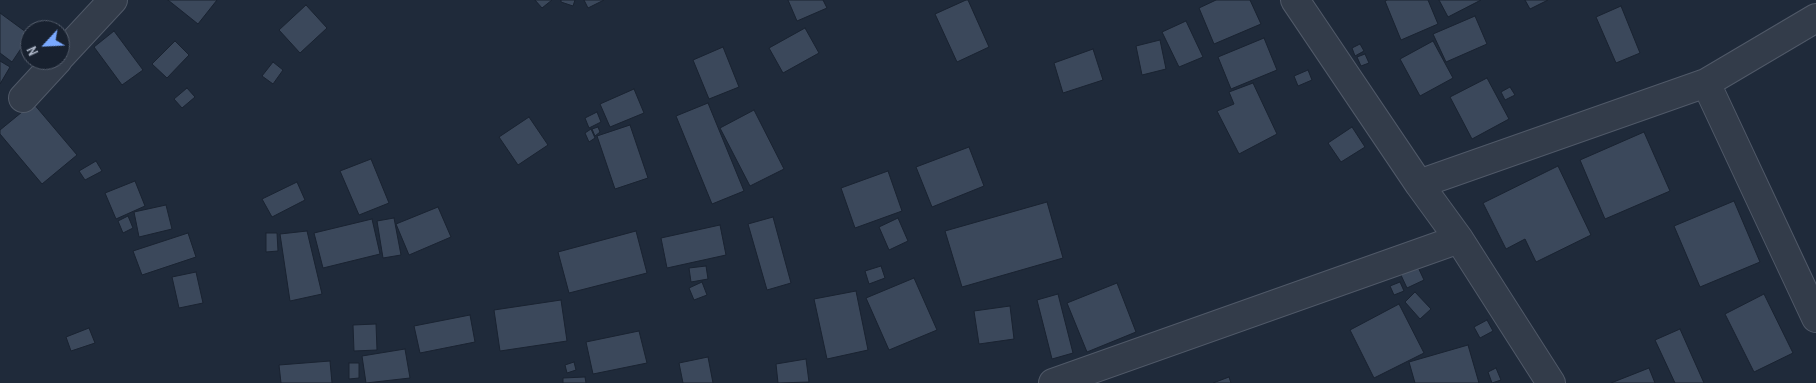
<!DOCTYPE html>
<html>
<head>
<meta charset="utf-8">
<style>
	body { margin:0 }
	#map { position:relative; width:1816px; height:383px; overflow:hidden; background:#1f2a3a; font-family:"Archivo Narrow",sans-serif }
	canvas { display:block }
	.north { position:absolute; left:20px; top:20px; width:50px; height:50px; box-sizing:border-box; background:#18212f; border:1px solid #545d6c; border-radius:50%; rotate:245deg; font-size:14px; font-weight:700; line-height:20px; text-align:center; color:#adb6c7 }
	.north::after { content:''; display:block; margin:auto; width:18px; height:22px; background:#7aa9ff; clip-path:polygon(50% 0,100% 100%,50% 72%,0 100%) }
</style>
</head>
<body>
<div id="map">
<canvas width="1816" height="383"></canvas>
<div class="north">N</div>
</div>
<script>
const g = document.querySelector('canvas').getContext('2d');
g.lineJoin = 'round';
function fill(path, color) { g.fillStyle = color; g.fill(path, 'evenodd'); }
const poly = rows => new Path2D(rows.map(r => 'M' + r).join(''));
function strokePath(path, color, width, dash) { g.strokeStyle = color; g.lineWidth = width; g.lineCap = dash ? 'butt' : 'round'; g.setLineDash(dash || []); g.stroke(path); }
const building = poly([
	[168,0,217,0,198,24,168,0],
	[535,0,552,0,542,8,535,0],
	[561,0,575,0,573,6,561,2,561,0],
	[584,0,604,0,588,8,584,0],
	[788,0,823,0,827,8,797,21,788,0],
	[966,0,968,0,989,47,957,62,935,14,966,0],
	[1216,0,1250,0,1261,24,1214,44,1199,8,1216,0],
	[1387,0,1428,0,1438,24,1401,40,1385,1,1387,0],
	[1439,0,1481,0,1448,17,1439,0],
	[1525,0,1548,0,1530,9,1525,0],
	[306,5,327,28,300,53,279,30,306,5],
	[1621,6,1640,53,1616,63,1596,17,1621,6],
	[0,13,30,35,12,62,0,53,0,13],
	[1475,16,1487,44,1446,62,1433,34,1475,16],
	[1186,21,1203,57,1179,67,1162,32,1186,21],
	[805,28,819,53,783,73,769,48,805,28],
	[114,31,143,70,122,85,94,47,114,31],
	[1264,38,1277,70,1231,89,1218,57,1264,38],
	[1160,40,1166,69,1142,75,1136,46,1160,40],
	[175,41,189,55,167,78,152,64,175,41],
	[1433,41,1453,78,1420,96,1400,59,1433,41],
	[1360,44,1364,51,1355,56,1352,48,1360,44],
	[723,47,739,87,709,99,693,60,723,47],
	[1093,49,1103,80,1063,93,1054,63,1093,49],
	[1365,54,1369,63,1361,66,1357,57,1365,54],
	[0,61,10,67,0,84,0,61],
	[273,62,283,70,273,84,262,76,273,62],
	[1308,70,1312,80,1298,86,1294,76,1308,70],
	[1487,78,1509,119,1472,139,1450,97,1487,78],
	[1253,83,1277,134,1239,154,1217,111,1234,104,1229,92,1253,83],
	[1510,87,1515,95,1505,100,1501,92,1510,87],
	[187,88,195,97,182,108,174,99,187,88],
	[634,89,644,113,610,127,600,104,634,89],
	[33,103,77,155,42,184,0,134,0,130,33,103],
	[708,103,744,191,712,204,676,116,708,103],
	[754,110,784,169,750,186,720,128,754,110],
	[597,112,601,122,589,128,585,118,597,112],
	[529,117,548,145,518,165,499,137,529,117],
	[630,125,648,178,615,189,597,136,630,125],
	[598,127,600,132,595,136,592,129,598,127],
	[1352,127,1365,147,1341,162,1328,143,1352,127],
	[591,129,595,138,589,142,585,133,591,129],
	[1644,132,1670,191,1605,219,1580,160,1644,132],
	[969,147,984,186,932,207,916,167,969,147],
	[371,159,389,203,359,215,340,171,371,159],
	[96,161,102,171,85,180,79,171,96,161],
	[1558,166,1591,235,1536,262,1525,239,1506,249,1483,203,1558,166],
	[888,171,902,211,855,228,841,188,888,171],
	[135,181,145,206,116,219,105,193,135,181],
	[297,182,305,200,272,217,262,199,297,182],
	[1734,201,1760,262,1700,287,1674,226,1734,201],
	[1047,202,1063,258,962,287,945,231,1047,202],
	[166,205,172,229,139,237,134,212,166,205],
	[438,207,451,237,409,255,396,224,438,207],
	[128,216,133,228,123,233,118,221,128,216],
	[773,217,791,283,767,290,748,224,773,217],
	[394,218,401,255,383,258,377,221,394,218],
	[898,218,908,241,889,250,879,227,898,218],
	[372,219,380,254,323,268,314,233,372,219],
	[720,225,726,255,667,268,661,238,720,225],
	[307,231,322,294,290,301,280,234,307,231],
	[636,231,647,273,569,293,558,252,636,231],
	[188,233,196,257,142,275,133,251,188,233],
	[266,233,277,233,278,251,266,252,266,233],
	[1417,265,1424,280,1407,288,1400,273,1417,265],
	[706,266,708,279,691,282,689,268,706,266],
	[881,266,885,278,869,284,865,271,881,266],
	[196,272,203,303,179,308,172,277,196,272],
	[914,278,937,330,889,350,866,298,914,278],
	[702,282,707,295,694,300,689,288,702,282],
	[1400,282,1404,291,1394,295,1390,286,1400,282],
	[1117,283,1136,332,1087,352,1067,303,1117,283],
	[856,291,868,350,827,359,814,299,856,291],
	[1415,292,1431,309,1420,319,1405,302,1415,292],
	[1058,294,1073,353,1052,359,1037,300,1058,294],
	[1764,294,1793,353,1754,372,1725,314,1764,294],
	[561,300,567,341,500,351,494,310,561,300],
	[1399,304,1424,353,1374,378,1350,330,1399,304],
	[1010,306,1014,339,979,344,974,311,1010,306],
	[470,315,475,342,420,353,414,326,470,315],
	[1487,320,1493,331,1480,338,1474,327,1487,320],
	[376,324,377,350,354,351,353,325,376,324],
	[89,328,95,343,71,351,66,337,89,328],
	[1680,329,1704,383,1675,383,1655,340,1680,329],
	[639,331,647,363,593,374,586,342,639,331],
	[1468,345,1479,383,1415,383,1409,362,1468,345],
	[405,349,410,378,366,383,362,356,405,349],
	[708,357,713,383,683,383,679,363,708,357],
	[806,359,809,382,778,383,776,364,806,359],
	[330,361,332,383,281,383,279,365,330,361],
	[574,362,576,370,567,373,565,365,574,362],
	[349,363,359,363,359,378,349,379,349,363],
	[1496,368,1501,380,1492,383,1488,372,1496,368],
	[1649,368,1655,383,1611,383,1649,368],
	[585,377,586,383,563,383,563,378,585,377],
	[1229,377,1231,383,1213,383,1229,377]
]);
const minor = poly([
	[1295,0,1419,184,1459,239,1551,383],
	[60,57,113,0],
	[1706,83,1816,318],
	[23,98,58,60],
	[1419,184,1706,83,1816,18],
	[1053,383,1459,239]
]);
fill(building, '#3b485b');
strokePath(building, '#1a2331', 1);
strokePath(minor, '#505968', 30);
strokePath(minor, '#333c4a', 28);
</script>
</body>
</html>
